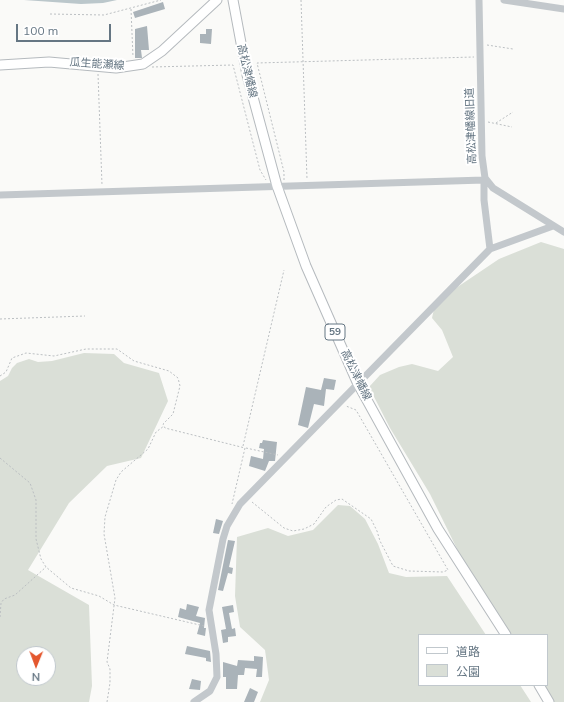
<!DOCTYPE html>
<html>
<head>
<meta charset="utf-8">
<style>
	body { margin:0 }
	#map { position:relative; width:564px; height:702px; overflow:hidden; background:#fafaf8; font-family:Mulish,"Noto Sans JP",sans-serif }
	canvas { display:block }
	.legend { position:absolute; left:418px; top:634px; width:130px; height:52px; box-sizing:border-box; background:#fff; border:1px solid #c1c8cd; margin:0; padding:5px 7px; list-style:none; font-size:12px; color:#657683 }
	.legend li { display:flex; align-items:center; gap:8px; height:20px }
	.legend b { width:20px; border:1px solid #c1c8cd }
	.north { position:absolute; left:16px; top:646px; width:40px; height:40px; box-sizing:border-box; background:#fff; border:1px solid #c1c8cd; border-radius:50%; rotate:181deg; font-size:11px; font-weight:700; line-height:16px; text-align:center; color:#657683 }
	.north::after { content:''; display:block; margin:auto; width:14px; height:18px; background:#e4572e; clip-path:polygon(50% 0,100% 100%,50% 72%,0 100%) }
	.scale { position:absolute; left:16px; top:24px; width:95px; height:18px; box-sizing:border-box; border:2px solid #657683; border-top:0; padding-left:5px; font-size:12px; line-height:14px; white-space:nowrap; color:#657683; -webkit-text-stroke:3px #fff; paint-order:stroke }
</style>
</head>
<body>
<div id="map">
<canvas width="564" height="702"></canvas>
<ul class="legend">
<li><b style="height:5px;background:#fff"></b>道路</li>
<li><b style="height:11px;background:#dadfd7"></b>公園</li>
</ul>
<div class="north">N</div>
<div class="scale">100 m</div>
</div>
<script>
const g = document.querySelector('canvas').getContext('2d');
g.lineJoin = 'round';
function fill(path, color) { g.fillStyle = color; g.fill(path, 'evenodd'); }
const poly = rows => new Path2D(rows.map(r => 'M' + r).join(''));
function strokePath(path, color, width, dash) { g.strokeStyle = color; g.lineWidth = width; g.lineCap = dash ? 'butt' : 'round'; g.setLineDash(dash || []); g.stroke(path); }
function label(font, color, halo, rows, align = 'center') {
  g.font = font + ' Mulish,"Noto Sans JP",sans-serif'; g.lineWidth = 4; g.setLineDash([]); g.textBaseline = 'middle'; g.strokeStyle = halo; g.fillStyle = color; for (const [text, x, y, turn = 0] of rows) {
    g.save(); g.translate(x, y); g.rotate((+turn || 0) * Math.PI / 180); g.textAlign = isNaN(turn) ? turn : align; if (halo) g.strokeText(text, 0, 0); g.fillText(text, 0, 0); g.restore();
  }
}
const green = poly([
	[541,242,564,249,564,702,554,702,543,685,547,685,547,635,511,635,465,565,430,494,390,428,369,387,380,375,399,367,412,364,438,371,453,357,442,330,432,318,434,309,453,290,499,259],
	[84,353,114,354,124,363,159,373,168,401,141,458,107,466,69,503,28,570,89,605,92,686,89,702,0,702,0,381,8,376,12,368,17,363,29,359,38,362,52,361],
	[24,654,48,654,48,678,24,678],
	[338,505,350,506,365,519,378,544,389,573,406,577,447,576,486,635,419,635,419,685,520,685,531,702,260,702,269,680,265,650,240,627,235,596,237,537,268,528,288,536,313,530]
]);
const water = poly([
	[24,0,117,0,103,3,81,4]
]);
const building = poly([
	[163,2,165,9,135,18,133,12],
	[147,26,149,50,141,50,142,58,135,58,135,29],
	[206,29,212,29,211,44,200,43,200,34,206,34],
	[324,378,336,380,334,390,326,389,324,406,314,404,308,428,298,425,306,387,321,390],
	[263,440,277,442,275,461,269,461,265,471,249,466,251,456,263,459,264,449,259,448,260,443,262,443],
	[216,519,223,521,219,534,213,533],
	[228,540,235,541,229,567,233,568,232,574,228,573,223,591,218,590],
	[187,604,199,607,196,616,205,618,204,628,206,628,205,636,197,634,200,623,178,617,180,608,186,610],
	[233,605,234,612,229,613,232,629,235,628,236,636,228,637,228,642,223,643,221,630,226,629,222,607],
	[187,646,210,651,211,662,206,661,206,658,185,654],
	[254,656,263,657,262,677,256,677,257,669,245,668,244,675,238,675,237,689,226,689,226,677,223,677,223,662,237,666,238,660,254,661],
	[192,679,201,681,200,690,189,689],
	[250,688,258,692,254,702,244,702]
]);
const path = poly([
	[301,0,307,179],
	[131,9,133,57],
	[50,14,104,15,161,0],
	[487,45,513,49],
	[152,67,233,65,260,170,266,180],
	[98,74,102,185],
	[488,122,512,127],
	[496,123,513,112],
	[284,180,284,172,257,63,474,57],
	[0,319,85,316],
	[0,376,6,372,12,358,26,353,54,356,86,349,117,349,134,361,169,371,178,378,180,386,173,414,163,424,165,428,245,448,232,504],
	[243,446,284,270],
	[246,448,278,455],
	[0,458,30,483,36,500,36,539,41,559,46,567,71,588,99,596,114,605,204,626],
	[252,502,284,528,293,531,304,529,314,524,326,507,336,500,342,499,371,519,377,531,380,541,393,566,409,571,443,572,448,570,356,410,346,406],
	[0,617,1,603,4,599,15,595,46,567],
	[107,702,110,683,110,669,107,662,115,598,104,534,105,517,116,480,121,472,148,449,156,432,164,426]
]);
const minor = poly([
	[479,0,482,156,485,178,493,188,564,232],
	[504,0,564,9],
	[485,178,484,180,484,200,490,249],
	[0,195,484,180],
	[194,702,210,691,217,677,216,654,209,610,223,539,227,526,240,504,490,249,553,226]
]);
const major = poly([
	[233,0,247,75,277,186,306,266,357,382,438,529,506,635],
	[0,65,49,62,116,68,143,64,162,51,217,0],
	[539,685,549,702]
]);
const shields = [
	[335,332,20]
];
const shieldNames = [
	["59",335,332]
];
const streetNames = [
	["瓜生能瀬線",97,64,4],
	["高松津幡線",247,71,77],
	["高松津幡線旧道",471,126,-92],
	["高松津幡線",356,375,64]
];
fill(green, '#dadfd7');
fill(water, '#bbc7cb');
fill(building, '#aab3b9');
strokePath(major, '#b5babe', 11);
strokePath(path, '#bbbfc2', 1, [2, 2]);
strokePath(minor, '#c3c8cc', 7);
strokePath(major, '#fff', 9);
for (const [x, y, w] of shields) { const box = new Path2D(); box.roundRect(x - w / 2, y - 8, w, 16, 3); g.fillStyle = '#fff'; g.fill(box); strokePath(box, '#657683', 1); }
label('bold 10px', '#657683', null, shieldNames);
label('11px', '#657683', '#fff', streetNames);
</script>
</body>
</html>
